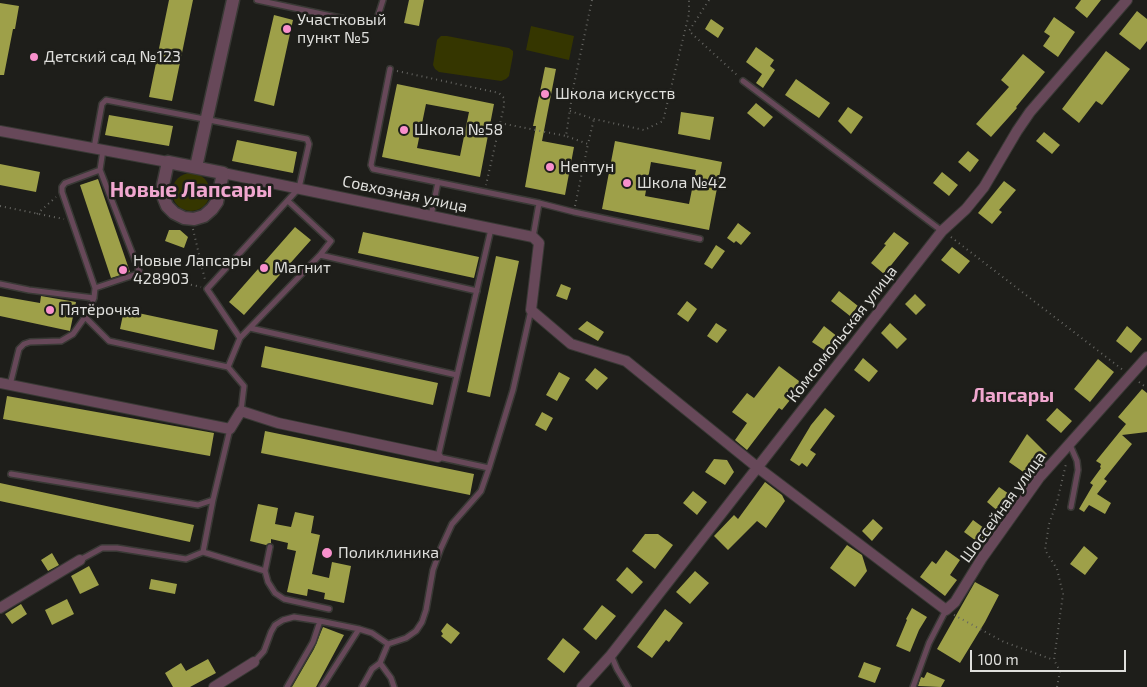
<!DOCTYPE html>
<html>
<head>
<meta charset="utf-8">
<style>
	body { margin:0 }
	#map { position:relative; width:1147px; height:687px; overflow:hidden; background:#1e1e1a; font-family:"Exo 2",sans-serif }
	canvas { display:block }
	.scale { position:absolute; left:970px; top:650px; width:156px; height:22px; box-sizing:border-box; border:2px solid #dfdfdc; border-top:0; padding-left:6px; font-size:15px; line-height:18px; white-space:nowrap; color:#dfdfdc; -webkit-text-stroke:4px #1e1e1a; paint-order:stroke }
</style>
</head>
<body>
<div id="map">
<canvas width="1147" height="687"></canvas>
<div class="scale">100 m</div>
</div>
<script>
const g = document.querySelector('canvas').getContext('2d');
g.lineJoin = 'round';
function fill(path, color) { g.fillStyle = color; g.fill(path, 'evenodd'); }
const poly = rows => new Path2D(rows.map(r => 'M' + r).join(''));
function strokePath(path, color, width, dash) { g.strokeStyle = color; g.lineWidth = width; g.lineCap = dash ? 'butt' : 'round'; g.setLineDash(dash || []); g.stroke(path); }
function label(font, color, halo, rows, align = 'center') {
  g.font = font + ' "Exo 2",sans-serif'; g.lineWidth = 5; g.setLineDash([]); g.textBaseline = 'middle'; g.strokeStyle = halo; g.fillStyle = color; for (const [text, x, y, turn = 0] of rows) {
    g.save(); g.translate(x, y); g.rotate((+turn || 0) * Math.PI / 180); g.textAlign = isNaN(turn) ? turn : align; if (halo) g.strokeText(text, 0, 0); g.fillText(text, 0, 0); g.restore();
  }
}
const green = poly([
	[531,26,574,36,569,60,526,50],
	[441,36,447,36,509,48,513,51,513,55,509,76,506,79,501,81,439,72,435,69,433,65,437,40],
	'172 192a19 19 0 1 1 38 0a19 19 0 1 1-38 0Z'
]);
const building = poly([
	[169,0,193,0,172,101,149,97],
	[409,0,424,0,419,26,404,23],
	[1081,0,1101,0,1087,18,1075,8],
	[0,3,19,6,15,29,13,29,4,75,0,75],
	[1137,11,1147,19,1147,41,1140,50,1119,34],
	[274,15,293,20,274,106,254,101],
	[1054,17,1075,32,1058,57,1043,46,1050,36,1044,32],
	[711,19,724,28,718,38,705,29],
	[756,47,774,60,770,66,775,70,763,88,756,83,762,74,746,62],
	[1106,51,1130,69,1102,105,1096,101,1079,123,1062,109],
	[1023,54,1045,72,1016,107,1017,108,991,137,976,124,1009,87,1001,80],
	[545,67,556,69,542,141,574,147,565,195,525,187,536,126,533,126],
	[796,79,830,103,819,118,785,95],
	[397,84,494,104,480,177,382,157],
	[426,104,469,112,460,156,417,148],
	[756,103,773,117,764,127,747,113],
	[848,107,863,117,851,134,838,121],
	[681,112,714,117,710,140,678,134],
	[109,115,173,126,169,146,105,135],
	[1044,132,1060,145,1052,154,1036,141],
	[237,140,297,152,293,173,232,161],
	[615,141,722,162,709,230,602,209],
	[651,162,696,170,689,204,645,196],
	[968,151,979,160,970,172,958,162],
	[0,164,40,172,36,192,0,185],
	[942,172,958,185,949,196,933,183],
	[98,179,130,272,111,278,80,185],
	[1004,181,1016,190,999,210,1002,212,992,224,978,213],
	[738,223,751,233,741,245,736,241,734,243,727,238],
	[295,227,311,240,244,315,229,302],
	[169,230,180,230,188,237,184,248,165,241],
	[363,232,479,257,474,278,358,253],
	[894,232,909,243,884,274,871,263,886,245,884,244],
	[716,245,725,251,712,269,704,264],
	[952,247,970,261,959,274,941,260],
	[496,256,519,261,490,397,467,392],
	[561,284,571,288,567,300,556,296],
	[839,291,858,306,850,316,831,301],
	[915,294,926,305,916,315,905,304],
	[0,296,40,303,41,296,76,302,70,331,0,316],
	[687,301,697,309,688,322,677,314],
	[124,310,218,330,214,350,120,329],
	[587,321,604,332,598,341,578,329],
	[716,323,727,330,717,343,707,336],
	[890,323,907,339,897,349,881,333],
	[824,326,838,337,827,352,812,342],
	[1127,326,1142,339,1131,353,1116,341],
	[265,346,438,383,433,405,261,367],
	[863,358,878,371,869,382,854,370],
	[1098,359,1114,372,1090,402,1074,389],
	[779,366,803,384,782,410,779,408,747,450,735,440,747,423,732,412,747,393,754,398],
	[595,368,608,378,597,390,585,380],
	[559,372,570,378,557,401,546,395],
	[1142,389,1147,393,1147,432,1122,435,1132,444,1104,479,1107,481,1097,494,1111,503,1105,514,1089,505,1084,512,1079,509,1093,485,1090,483,1101,468,1100,467,1101,464,1096,461,1126,424,1118,417],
	[7,396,214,433,210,456,3,419],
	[825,408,835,416,810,450,816,454,807,467,802,463,799,466,790,460,811,425],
	[1057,408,1072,421,1061,433,1046,420],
	[542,412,553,418,546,431,535,425],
	[265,431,474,474,470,495,261,453],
	[1027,434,1047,454,1029,476,1009,462],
	[714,459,727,460,734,472,725,485,705,472],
	[765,482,782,495,785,501,766,528,757,521,728,550,714,536,734,515,738,519],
	[0,483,194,525,190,542,0,501],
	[999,487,1012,496,999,512,987,502],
	[693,491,707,502,697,515,683,503],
	[258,504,278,508,275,524,291,527,295,512,314,516,311,533,320,535,312,574,329,578,332,562,351,566,344,603,324,599,325,593,308,589,307,596,287,592,296,551,287,549,288,543,271,539,271,543,266,545,250,541],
	[873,519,883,528,872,541,862,531],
	[973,520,988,531,979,543,964,532],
	[645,534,658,534,673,545,655,569,632,551],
	[847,545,862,555,867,571,855,587,830,568],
	[1084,546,1098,558,1085,575,1070,564],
	[946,550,960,560,950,575,957,580,945,596,920,577,932,561,936,564],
	[52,553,59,565,48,571,41,560],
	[89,566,99,585,80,594,71,576],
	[627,567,643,582,632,594,616,580],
	[695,571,709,583,690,604,676,592],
	[151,579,177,584,175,594,149,589],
	[975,582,999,595,985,622,960,663,937,649],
	[67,599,74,614,52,625,45,610],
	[21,604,27,614,12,624,5,614],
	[602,605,616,616,596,640,583,629],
	[912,608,927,617,919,630,910,652,896,646,907,620,906,619],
	[665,609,683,623,669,642,666,640,652,658,637,647],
	[447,623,460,633,451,644,441,636,443,634,441,631],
	[323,627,344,635,316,687,292,687,314,649],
	[563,638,580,652,564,673,547,659],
	[208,659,216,673,190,687,173,687,165,673,181,663,186,671],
	[864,662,881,668,875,683,858,677],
	[927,672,945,680,941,687,918,686,921,677,924,678]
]);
const path = poly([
	[592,0,573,89,566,136,588,144,594,119],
	[709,0,689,31,738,76],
	[397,71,499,93,504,98,504,106,486,185],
	[570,111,594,119,644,130,663,121,689,14,689,0],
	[500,123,566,136],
	[0,206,64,219],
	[575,206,588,144],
	[37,214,56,197],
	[193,229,205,280],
	[951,237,1123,370],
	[147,275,201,287],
	[1139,382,1147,388],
	[954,615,1004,642,1054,660],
	[1057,687,1060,671,1054,660,1063,594,1057,569,1045,550,1049,524,1057,502,1066,464]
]);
const service = poly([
	[257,0,364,23,371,22,377,19,383,0],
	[390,69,371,165,373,169,539,203],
	[743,81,942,231],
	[94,148,102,104,106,100,307,139,309,144,299,188,207,289,240,338,228,367],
	[288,201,331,241,320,255],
	[431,216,438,182],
	[491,229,438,457,489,468,513,390,531,310],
	[533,237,539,203,574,212,700,239],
	[0,284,29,290,94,298],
	[95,288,62,192,62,187,65,183,100,170],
	[85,317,109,341,228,367,244,386,241,411],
	[250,328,457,375],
	[240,338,320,255,477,291],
	[10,385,19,349,24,344,30,342,61,341,73,334,85,317,94,298,95,288,140,273,100,170,103,150],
	[1070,445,1077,461,1078,470,1071,507],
	[11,474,198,505,213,500,230,429],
	[203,552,265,571,270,547],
	[80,560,102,548,117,548,186,559,203,552,213,500],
	[265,571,268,582,275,593,284,599,329,609],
	[611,655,617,669,628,687],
	[254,662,264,651,271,632,275,625,283,620,294,617,320,621],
	[380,663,391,678,394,687],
	[287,687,313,642,320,621,359,629],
	[322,687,359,629,372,633,388,644],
	[362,687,372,669,380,663,388,644,406,638,416,631,422,622,426,610,433,570,441,548,452,524,481,491,489,468],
	[913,687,929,643,946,610]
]);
const minor = poly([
	[0,131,168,162],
	[223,173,533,237,539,243,531,310,571,344,626,361,757,467,946,610,955,602,982,558,1039,478,1147,357],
	[0,383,230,429,241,411,278,423,438,457],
	[0,608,80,560],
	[214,687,254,662],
	[582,687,611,655,942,231,966,209,984,187,1017,131,1030,112,1127,0]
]);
const tertiary = poly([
	[168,162,223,173,217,202,212,209,204,216,194,219,184,218,174,213,167,206,163,196,163,185,168,162],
	[196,167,233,0]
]);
const markers = [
	[287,29,5,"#f890cc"],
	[34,57,5,"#f890cc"],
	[545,94,5,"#f890cc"],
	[404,130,5,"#f890cc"],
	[550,167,5,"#f890cc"],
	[627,183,5,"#f890cc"],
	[264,268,5,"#f890cc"],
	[123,270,5,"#f890cc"],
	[50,310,5,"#f890cc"],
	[327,553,6,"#f890cc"]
];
const poiNames = [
	["Участковый",297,20],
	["пункт №5",297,38],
	["Детский сад №123",44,57],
	["Школа искусств",555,94],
	["Школа №58",414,130],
	["Нептун",560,167],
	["Школа №42",637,183],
	["Новые Лапсары",133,261],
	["428903",133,279],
	["Магнит",274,268],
	["Пятёрочка",60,310],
	["Поликлиника",338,553]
];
const streetNames = [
	["Совхозная улица",405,194,12],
	["Комсомольская улица",842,334,-52],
	["Шоссейная улица",1003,507,-54]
];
const quarterNames = [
	["Лапсары",1013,396]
];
const districtNames = [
	["Новые Лапсары",191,190]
];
fill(green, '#353600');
fill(building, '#9ea049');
strokePath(service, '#393935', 8);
strokePath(minor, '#393935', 12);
strokePath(tertiary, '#393935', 15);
strokePath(path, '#666662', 2, [1, 4]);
strokePath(service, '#674859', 5);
strokePath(minor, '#674859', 10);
strokePath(tertiary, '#674859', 12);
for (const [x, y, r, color] of markers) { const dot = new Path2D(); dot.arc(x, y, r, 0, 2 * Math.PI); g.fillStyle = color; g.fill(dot); strokePath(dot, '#1e1e1a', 2); }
label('16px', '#dfdfdc', '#1e1e1a', poiNames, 'left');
label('16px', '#dfdfdc', '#1e1e1a', streetNames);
label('bold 19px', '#f0a7cf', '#1e1e1a', quarterNames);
label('bold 21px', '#f0a7cf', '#1e1e1a', districtNames);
</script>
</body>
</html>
